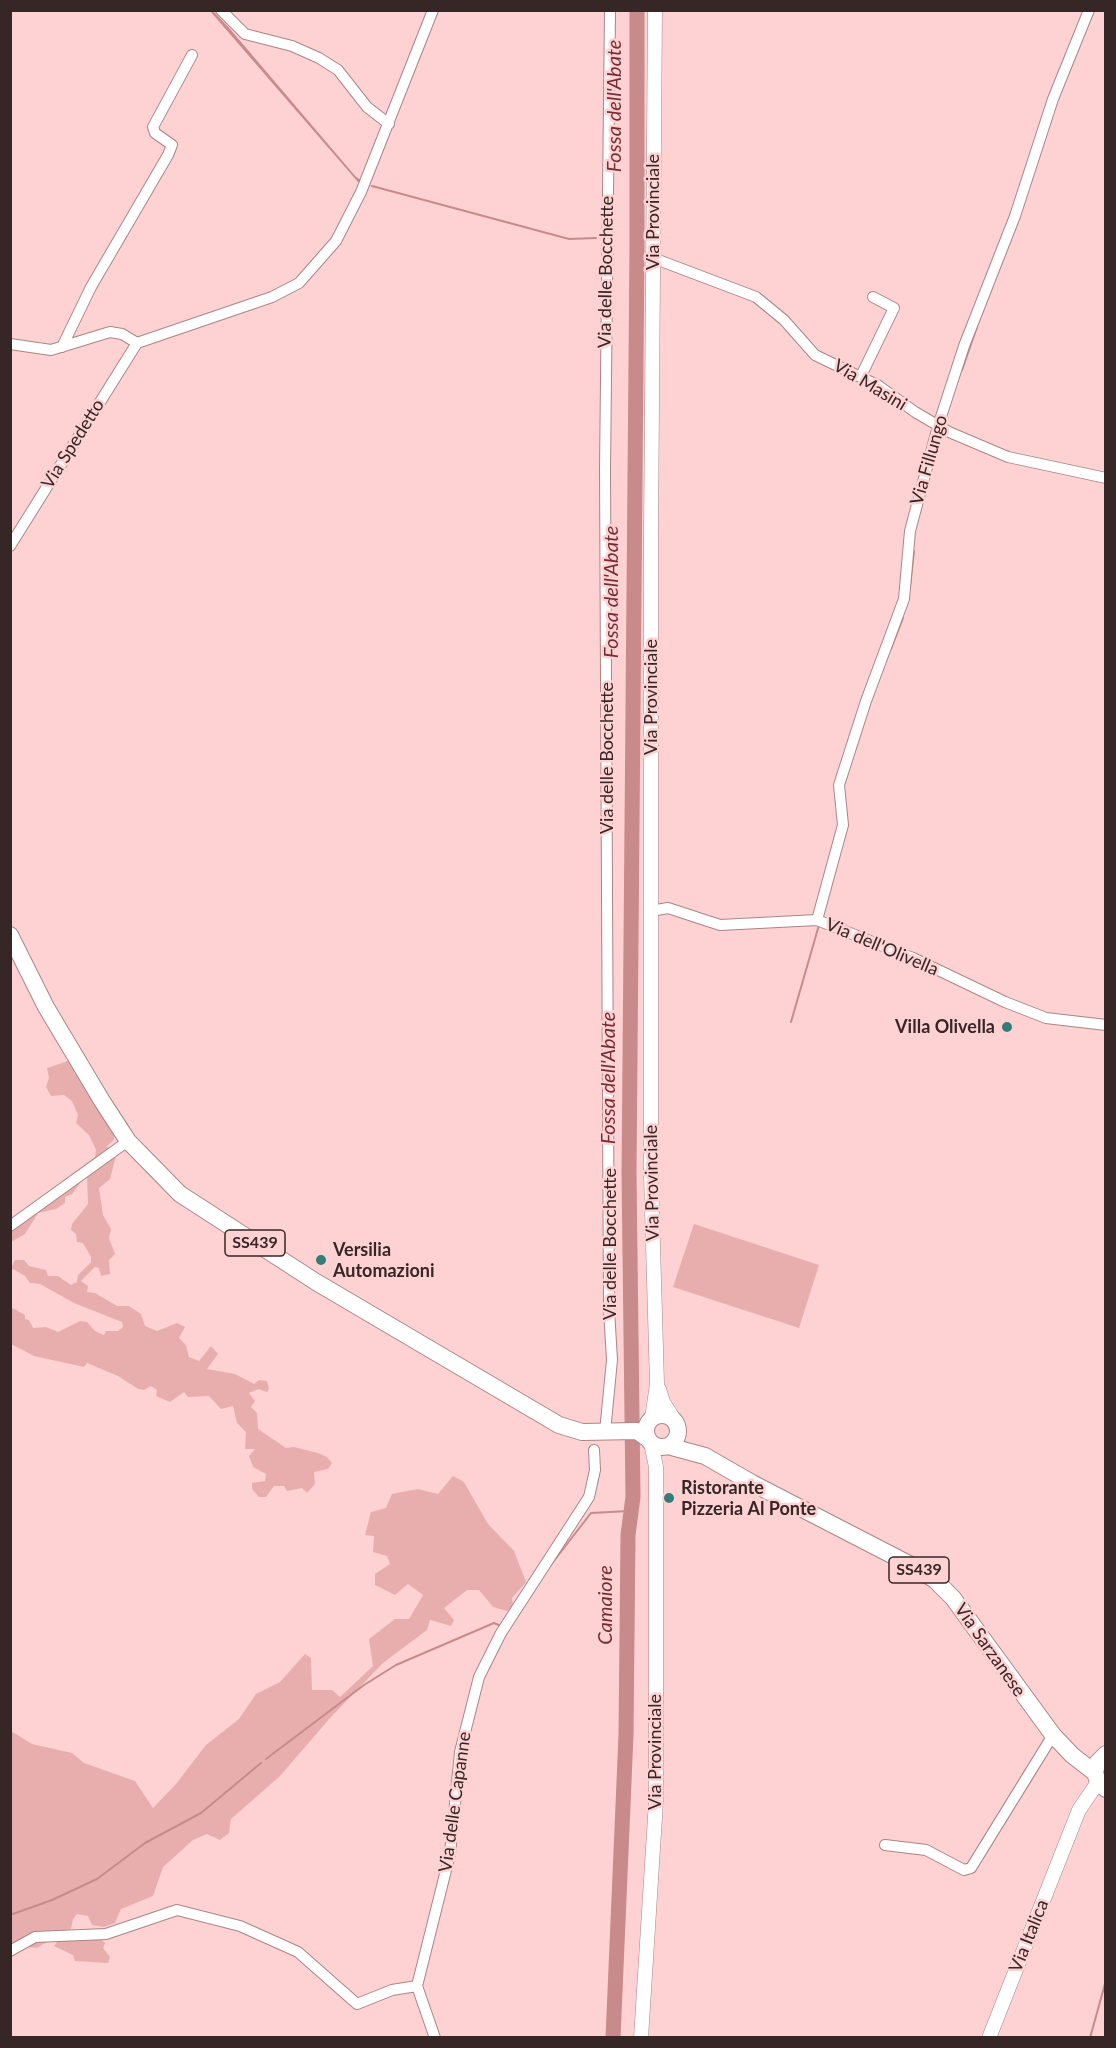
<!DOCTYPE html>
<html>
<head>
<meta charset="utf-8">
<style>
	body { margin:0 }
	#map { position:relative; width:1116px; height:2048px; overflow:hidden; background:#fed2d2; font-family:Lato,sans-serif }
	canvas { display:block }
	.frame { position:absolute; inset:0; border:12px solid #362626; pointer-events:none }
</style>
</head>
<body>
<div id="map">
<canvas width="1116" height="2048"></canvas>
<div class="frame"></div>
</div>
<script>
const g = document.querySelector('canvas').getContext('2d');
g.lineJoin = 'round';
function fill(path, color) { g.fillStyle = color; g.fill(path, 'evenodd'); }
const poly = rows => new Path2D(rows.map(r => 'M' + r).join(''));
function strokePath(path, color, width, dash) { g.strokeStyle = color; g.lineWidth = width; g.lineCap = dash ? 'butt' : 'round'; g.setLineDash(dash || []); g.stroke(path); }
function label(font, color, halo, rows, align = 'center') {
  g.font = font + ' Lato,sans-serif'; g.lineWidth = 5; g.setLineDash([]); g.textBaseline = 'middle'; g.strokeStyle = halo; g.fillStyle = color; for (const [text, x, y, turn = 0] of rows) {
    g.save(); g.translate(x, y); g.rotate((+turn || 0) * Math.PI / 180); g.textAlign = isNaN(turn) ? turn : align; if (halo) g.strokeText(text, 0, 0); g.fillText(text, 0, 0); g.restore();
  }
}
const green = poly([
	[68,1061,74,1064,74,1073,84,1080,114,1131,114,1140,107,1146,116,1156,110,1179,99,1188,103,1215,111,1229,109,1238,115,1254,109,1260,110,1274,101,1276,99,1268,95,1267,81,1281,88,1286,87,1292,95,1293,117,1306,129,1306,141,1314,145,1326,157,1331,177,1323,185,1327,179,1338,186,1345,189,1357,199,1361,211,1346,218,1354,207,1369,235,1374,254,1384,259,1380,267,1381,269,1389,267,1392,258,1389,249,1393,255,1401,251,1407,257,1413,258,1429,286,1448,294,1447,318,1453,327,1457,332,1463,328,1469,314,1472,315,1484,307,1493,302,1488,287,1491,284,1486,274,1486,266,1497,259,1497,252,1489,252,1483,265,1481,266,1474,253,1467,249,1456,255,1449,245,1449,246,1432,237,1423,233,1406,221,1409,209,1396,188,1397,184,1392,170,1402,156,1396,157,1390,151,1386,144,1390,138,1389,118,1376,87,1363,84,1367,34,1356,11,1344,11,1307,25,1315,25,1319,29,1320,33,1328,46,1327,58,1332,80,1321,87,1322,95,1331,104,1335,106,1331,118,1331,123,1327,122,1322,74,1303,40,1284,30,1283,25,1276,11,1268,15,1260,24,1260,29,1266,46,1270,48,1276,58,1276,71,1285,77,1282,78,1275,91,1262,91,1257,83,1243,77,1242,76,1234,71,1230,72,1224,88,1204,87,1174,72,1194,65,1197,65,1203,56,1209,38,1213,25,1234,11,1242,10,1220,95,1157,96,1150,89,1135,76,1123,78,1115,72,1101,64,1095,51,1096,46,1087,49,1078,47,1068],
	[694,1224,819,1265,799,1328,673,1287],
	[453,1476,464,1482,488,1524,514,1551,526,1582,512,1598,513,1606,507,1611,493,1607,479,1590,467,1590,444,1608,454,1620,451,1626,430,1620,427,1630,383,1663,330,1718,280,1776,231,1819,229,1833,220,1840,207,1834,193,1840,163,1867,153,1896,121,1909,115,1923,104,1927,92,1925,88,1916,77,1914,73,1919,71,1929,48,1932,47,1942,37,1948,11,1945,11,1731,32,1744,72,1753,84,1763,135,1781,153,1808,176,1784,206,1745,239,1719,256,1694,280,1682,305,1654,311,1658,312,1690,332,1690,340,1697,373,1666,369,1639,395,1619,409,1619,423,1595,408,1584,395,1595,375,1585,375,1574,390,1564,387,1556,373,1552,374,1536,365,1535,371,1512,386,1508,392,1494,418,1489,438,1494],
	[63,1934,100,1938,105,1943,103,1948,110,1957,108,1963,75,1961,73,1955,54,1946]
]);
const water = poly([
	[210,11,213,11,230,29,356,177,372,186,358,182]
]);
const stream = poly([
	[372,186,569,239,596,238],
	[962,370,977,327],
	[910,587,914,551],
	[891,649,903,618],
	[791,1022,819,925],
	[550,1566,591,1513,629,1511],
	[266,1759,364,1685,396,1665,494,1623,501,1626],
	[10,1915,52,1900,97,1879,145,1843,201,1813,261,1763],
	[1090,2038,1106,1980]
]);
const river = poly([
	[613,2038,626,1735,628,1535,633,1497,629,1173,637,246,637,10]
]);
const street = poly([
	[221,10,245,34,292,46,319,58,338,70,367,107,389,124],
	[653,258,756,297,784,320,815,355,879,386,915,412,949,432,1008,457,1106,478],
	[137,343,272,297,299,283,336,241,361,192,433,10],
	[10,344,51,350,110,332,122,334,137,343],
	[62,347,91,287,168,155,172,145,155,133,153,127,192,55],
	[861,376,894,308,873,297],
	[10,546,137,343],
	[651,911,668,908,720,925,817,920,913,958,1005,1002,1046,1018,1106,1025],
	[817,920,843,825,839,785,866,701,904,599,910,531,938,426,964,346,1015,216,1053,99,1089,10],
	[10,1226,128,1141],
	[605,1432,612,1360,609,1310,605,470,610,10],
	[885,1845,926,1850,964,1870,971,1868,1053,1735],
	[10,1951,35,1937,106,1934,177,1910,240,1926,298,1952,357,2004,392,1990,417,1986],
	[435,2038,417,1986,450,1854,460,1752,479,1677,501,1633,589,1497,595,1470,594,1450]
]);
const secondary = poly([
	[659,1389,663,1402,673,1418],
	[652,1418,657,1384,651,1175,651,534,655,10],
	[641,2038,656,1801,656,1467,651,1443],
	[989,2038,1073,1825,1079,1810,1098,1782]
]);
const primary = poly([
	[10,935,46,1007,102,1101,128,1141,180,1194,316,1282,559,1425,582,1432,637,1431,648,1439],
	'646 1431a16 16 0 1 1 32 0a16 16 0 1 1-32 0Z',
	[668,1446,705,1456,752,1483,911,1565,935,1580,953,1598,1053,1735,1072,1755,1095,1773],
	[1106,1754,1097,1763,1095,1773,1098,1782,1106,1789]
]);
const markers = [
	[1007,1027,6,"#347c7a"],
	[321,1260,6,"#347c7a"],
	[669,1498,6,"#347c7a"]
];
const shields = [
	[255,1243,60],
	[919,1570,60]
];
const shieldNames = [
	["SS439",255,1243],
	["SS439",919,1570]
];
const streetNames = [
	["Via Provinciale",653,212,-90],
	["Via delle Bocchette",606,272,-89],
	["Via Masini",870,385,31],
	["Via Spedetto",73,444,-58],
	["Via Fillungo",929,460,-74],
	["Via Provinciale",651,697,-90],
	["Via delle Bocchette",607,758,-90],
	["Via dell'Olivella",882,947,23],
	["Via Provinciale",652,1183,-91],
	["Via delle Bocchette",610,1244,-90],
	["Via Sarzanese",990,1650,55],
	["Via Provinciale",655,1752,-90],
	["Via delle Capanne",455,1802,-82],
	["Via Italica",1029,1936,-68]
];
const poiNames = [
	["Villa Olivella",995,1027,"right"],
	["Versilia",333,1250],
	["Automazioni",333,1271],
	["Ristorante",681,1488],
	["Pizzeria Al Ponte",681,1509]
];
const waterNames = [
	["Fossa dell'Abate",615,106,-90],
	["Fossa dell'Abate",612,592,-90],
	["Fossa dell'Abate",609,1078,-90],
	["Camaiore",606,1605,-90]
];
fill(green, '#e8aeae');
fill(water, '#c88a8a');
strokePath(stream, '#c88a8a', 2);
strokePath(river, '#c88a8a', 15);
strokePath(street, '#ac8485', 12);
strokePath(secondary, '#ac8485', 15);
strokePath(primary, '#ac8485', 18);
strokePath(street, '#fff', 10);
strokePath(secondary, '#fff', 14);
strokePath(primary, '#fff', 16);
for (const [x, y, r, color] of markers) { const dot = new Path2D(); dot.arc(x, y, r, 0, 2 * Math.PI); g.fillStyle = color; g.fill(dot); strokePath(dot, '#fed2d2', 2); }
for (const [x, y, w] of shields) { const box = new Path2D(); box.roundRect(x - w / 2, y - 13, w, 26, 4.5); g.fillStyle = '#fed2d2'; g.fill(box); strokePath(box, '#362626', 1.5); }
label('bold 16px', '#362626', null, shieldNames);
label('18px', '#362626', '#fed2d2', streetNames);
label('bold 18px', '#362626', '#fed2d2', poiNames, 'left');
label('italic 20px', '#772b32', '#fed2d2', waterNames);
</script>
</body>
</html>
